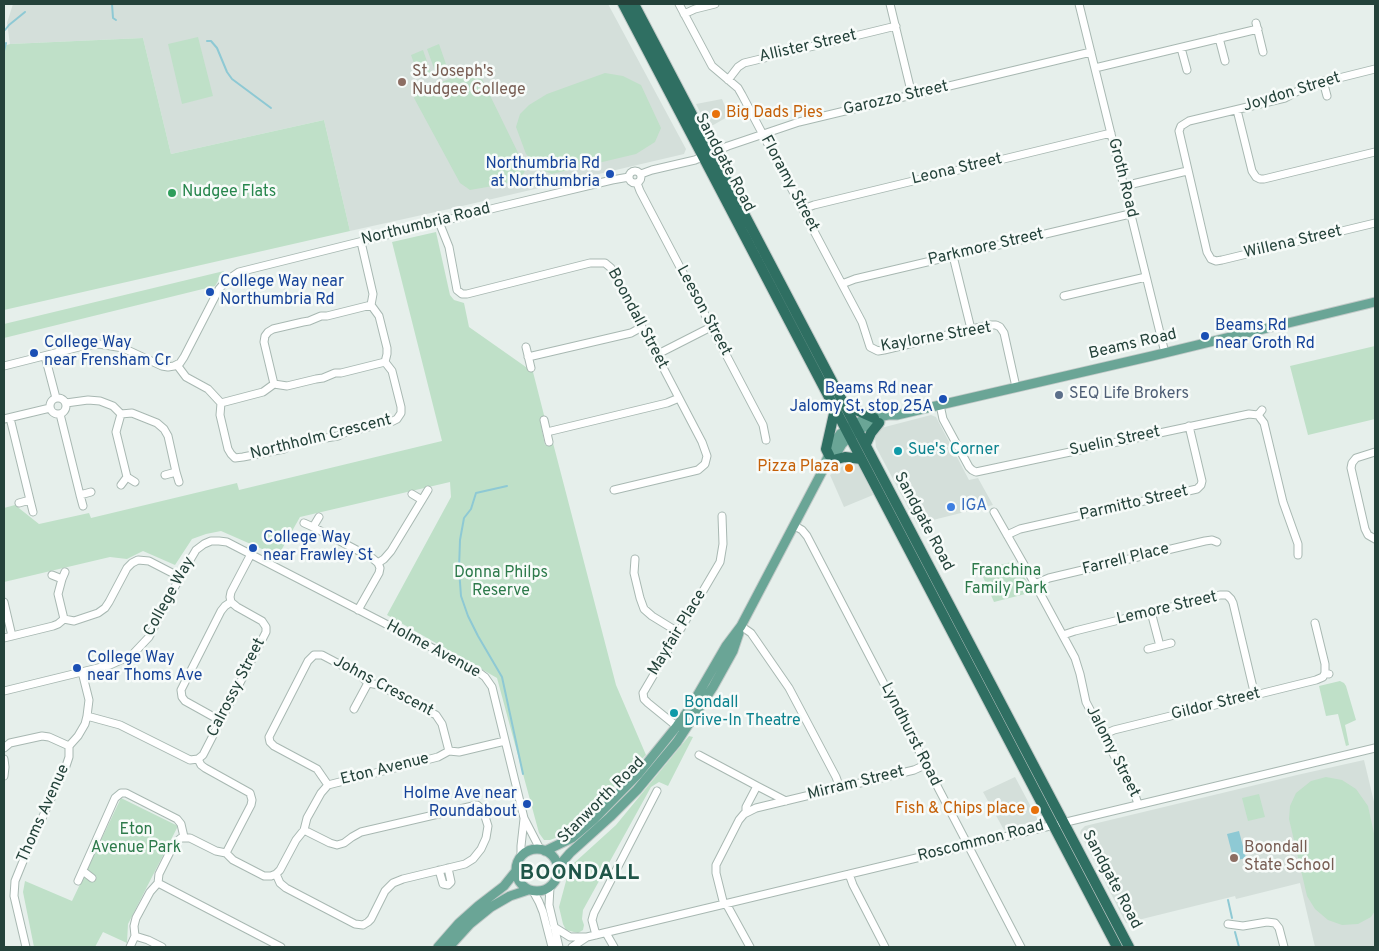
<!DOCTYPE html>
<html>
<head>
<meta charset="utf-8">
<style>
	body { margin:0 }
	#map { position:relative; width:1379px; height:951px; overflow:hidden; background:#e6efeb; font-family:Overpass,sans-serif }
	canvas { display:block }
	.frame { position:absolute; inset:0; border:5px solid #24423a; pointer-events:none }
</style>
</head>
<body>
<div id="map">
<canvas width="1379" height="951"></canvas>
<div class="frame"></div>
</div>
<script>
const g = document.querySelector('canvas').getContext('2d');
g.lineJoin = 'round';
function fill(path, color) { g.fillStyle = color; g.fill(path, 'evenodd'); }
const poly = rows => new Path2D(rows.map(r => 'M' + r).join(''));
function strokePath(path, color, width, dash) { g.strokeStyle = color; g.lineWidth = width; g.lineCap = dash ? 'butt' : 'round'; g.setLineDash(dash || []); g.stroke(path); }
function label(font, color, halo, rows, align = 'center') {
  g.font = font + ' Overpass,sans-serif'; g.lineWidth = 5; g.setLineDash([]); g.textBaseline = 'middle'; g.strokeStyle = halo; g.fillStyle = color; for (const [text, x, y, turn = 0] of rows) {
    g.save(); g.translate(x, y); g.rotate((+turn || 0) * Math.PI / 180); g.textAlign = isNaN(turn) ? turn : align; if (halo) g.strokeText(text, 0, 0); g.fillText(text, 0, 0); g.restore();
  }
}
const built = poly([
	[13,4,608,4,686,149,684,154,458,207,350,231,324,120,171,154,143,38,10,44,7,23],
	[722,99,729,116,708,128,696,104],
	[931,415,936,417,969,480,978,478,993,505,917,524,876,447,875,438,881,428],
	[849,462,858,464,873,495,844,507,830,475],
	[1364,760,1375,806,1375,947,1315,947,1300,883,1236,899,1235,896,1126,923,1080,833,1081,830,1085,826,1297,775],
	[1015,777,1038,820,1004,830,983,792]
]);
const green = poly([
	[198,37,213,96,182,104,168,44],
	[143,38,171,154,324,120,350,231,4,310,4,46,10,44],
	[439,44,447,67,435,71,427,49],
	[423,50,431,73,419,77,411,55],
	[471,71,481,77,526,169,521,178,510,183,470,190,460,183,414,98,417,91],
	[605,73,623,76,641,85,661,128,655,142,636,154,552,174,540,169,526,154,516,127,520,114,529,105,547,94],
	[436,232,450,295,454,300,464,303,469,327,533,372,545,419,540,421,545,445,553,443,616,685,646,755,578,822,563,835,550,840,544,840,539,833,497,678,387,615,451,497,450,482,300,517,278,556,221,531,206,534,192,539,175,565,143,551,127,559,110,557,4,582,4,508,15,505,39,524,89,513,91,518,237,483,239,490,442,441,392,242],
	[224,271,215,286,4,338,4,324],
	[1375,346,1375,419,1308,435,1290,366],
	[1015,561,1033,592,994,602,980,570],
	[1340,681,1344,683,1346,686,1356,720,1345,725,1349,745,1346,746,1338,714,1326,716,1319,686],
	[689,736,693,737,668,786,659,782,651,787,583,910,582,919,584,925,583,930,578,933,566,930,563,924,559,907,569,870,573,864,616,825],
	[1326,777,1342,780,1356,789,1368,806,1375,838,1375,911,1371,917,1358,924,1342,925,1328,920,1315,909,1307,896,1289,819,1290,806,1296,793,1311,781],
	[1259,794,1265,817,1248,821,1242,798],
	[121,798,178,826,128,924,127,943,103,932,95,947,34,947,23,892,25,881,72,901]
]);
const water = poly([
	[1239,831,1246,858,1234,861,1227,834]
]);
const stream = poly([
	[112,4,113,18,116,20],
	[5,30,9,25,25,12],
	[207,41,211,41,217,48,227,72,232,79,271,108],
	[4,51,6,43],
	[507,486,476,493,471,509,464,518,460,540,459,569,461,596,468,616,478,636,502,677,523,774],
	[1228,900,1232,918],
	[1235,932,1239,947]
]);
const minor = poly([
	[679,4,712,66,738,88,742,95,862,322,870,347,878,351,884,350,989,325,996,325,1000,327,1004,333,1016,387],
	[890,4,912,95],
	[1079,4,1165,353],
	[684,14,695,9,715,4],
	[1256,23,1263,52],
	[1219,38,1225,61],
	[1181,48,1187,70],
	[1095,68,1258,29],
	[1375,69,1307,86,1285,98,1189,121,1181,126,1179,131,1207,252,1211,259,1216,261,1222,260,1375,223],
	[728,80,738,67,744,63,896,26],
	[1323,81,1327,96],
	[1237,110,1252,171,1256,177,1260,179,1264,179,1375,152],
	'629 177a6 6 0 1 1 12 0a6 6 0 1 1-12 0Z',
	[641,174,652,170,695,160,728,146,799,122,1091,52],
	[637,183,640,191,763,425,766,440],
	[1124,186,1187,171],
	[803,209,814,205,1111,133],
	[439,222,449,247,457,290,462,294,467,294,590,263,605,263,611,268,702,442,707,456,705,464,698,470,614,490],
	[953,256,971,329],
	[842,284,855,279,1130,214],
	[1064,296,1146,277],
	[526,347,531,368],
	[656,355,711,327],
	[45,356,56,398],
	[528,357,631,333,642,327],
	[177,365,186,377,208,389,221,403,220,415,228,449,231,454,235,458,243,457,284,449,296,443,338,436,348,431,355,430,393,421,397,419,401,413,401,407,392,371,385,362,387,354,387,348,379,316,371,305,373,294,361,242],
	[4,366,83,346,99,344,123,348,162,366,168,367,174,366,180,363,184,357,219,289,226,281,239,272,495,208,612,180,629,177],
	[274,384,264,342,265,336,268,332,273,329,303,322,309,321,321,316,327,316,371,305],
	'50 406a8 8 0 1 1 16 0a8 8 0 1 1-16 0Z',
	[66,403,88,400,100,401,113,406,121,414,132,413,157,423,164,429,168,436,176,472],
	[221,403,263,392,274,384,287,386,316,379,323,378,335,373,341,373,385,362],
	[940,405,943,419,969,467,972,470,976,472,1249,414,1258,415,1262,410],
	[60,414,80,495],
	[121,414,116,432,127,477],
	[1258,415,1264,423,1283,502,1298,544,1298,555],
	[10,418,30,500],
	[4,419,50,408],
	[544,420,549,442],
	[547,432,667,403,679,398],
	[1375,452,1356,458,1352,463,1351,468,1365,529,1368,535,1375,539],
	[165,475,176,472,179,482],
	[121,485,127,477,135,482],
	[412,494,422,500,428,490],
	[19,503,30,500,33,512],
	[83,506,80,495,91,492],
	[994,512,1035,584,1075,658,1080,674,1086,702,1135,795,1138,804],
	[304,523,313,527,319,517],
	[795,526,802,530,807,536,1021,947],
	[313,527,372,558,378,563],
	[1007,535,1020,529,1197,489,1201,485,1202,481,1189,426],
	[635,559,634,573,640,598,644,609,652,616,678,632],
	[52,575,62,579,65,572],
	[62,579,58,594,64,619],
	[1035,584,1049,578,1205,541,1212,540,1217,542],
	[4,602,12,636],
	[358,610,379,573,380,568,378,563,384,559,391,551,422,500],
	[1151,612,1160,646],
	[1315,623,1325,664,1325,673,1329,674],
	[741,626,751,633,789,688,836,777,840,788],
	[1063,635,1075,631,1151,612,1220,595,1227,595,1231,599,1233,603,1255,696],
	[4,638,53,626,58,624,64,619,74,621,98,613,105,608,109,602,127,568,132,563,138,560,149,561,180,577],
	[1148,649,1171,643],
	[4,691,110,665,132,655,149,637,180,577,196,550,204,544,211,541,219,541,227,542,477,671,485,677,492,687,524,818,540,849],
	[354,709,368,683],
	[87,716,120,725,190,760,198,759,201,765,205,768,250,793,252,800,251,805,226,853],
	[221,721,185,701,182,697,181,690,221,611,225,606,231,602,230,597,231,592,251,554],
	[680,729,648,703,644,699,643,693,720,562,723,544,722,516],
	[1103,735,1114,730,1316,680,1323,677,1325,673],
	[4,748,10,743,42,736,49,737,69,746],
	[699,755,757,786],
	[4,759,5,767,4,776],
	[198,759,203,755,266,632,266,627,262,621,237,607,231,602],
	[328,785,317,769,274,746,270,742,269,737,308,661,314,655,322,655,360,675,368,683,379,685,436,715,442,724,449,751],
	[746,813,746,807,757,786,786,801],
	[521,856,521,846,524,819],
	[439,870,443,884,448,885,451,882,448,868],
	[83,871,92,878],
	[276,874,280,883,286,888,355,924,363,925,368,922,371,919,385,891,393,883,403,879,465,864,473,859,481,849,486,838,488,826,483,810,477,805,361,832,352,837,344,843,337,845,330,843,304,830],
	[849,874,853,885,885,947],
	[78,881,115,798,121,793,126,793,177,819,181,824,184,837],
	[158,883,281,947],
	[550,887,549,905,559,947],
	[533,891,539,902,543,912,552,947],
	[1228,924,1243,926,1267,922,1275,923,1279,928,1284,947],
	[554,927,570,937,587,937,1375,748],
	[606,933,614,947],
	[596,935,592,920,594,913,657,791],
	[135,936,148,940,162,947],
	[26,947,14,896,15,881,28,849,66,766,69,757,69,746,78,736,85,724,87,716,89,700,82,672],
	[130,947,135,936,134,926,136,918,150,892,158,883,159,874,174,844,181,838,190,838,216,851,226,853,233,860,264,876,271,876,276,874,280,870,296,840,304,830,307,818,321,793,328,785,438,757,449,751,459,752,505,741],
	[572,947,587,937],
	[750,947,728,907,723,901,716,873,716,865,739,820,744,814,756,808,914,770,925,765]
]);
const major = poly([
	[831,463,842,444,849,437,862,428,880,422],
	'516 870a21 21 0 1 1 42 0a21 21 0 1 1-42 0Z',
	[545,851,572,838,594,819,639,773,677,726,690,708,726,646,741,626,824,468,826,461,835,441,840,434,855,424,863,420,888,415,897,415,940,405,1152,356,1375,302],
	[558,867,570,853,610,817,637,790,677,742,713,687,733,651,739,633],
	[438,947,459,923,478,906,504,886,516,871],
	[449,947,470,924,491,907,510,896,528,890]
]);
const highway = poly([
	[623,4,1117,947],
	[634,4,1129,947],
	[847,408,856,410,874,418],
	[866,444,871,433,879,423],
	[829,455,826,449,835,409],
	[833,460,845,457,861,459]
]);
const markers = [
	[402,82,5,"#8d6e63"],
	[716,114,5,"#e8710a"],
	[610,174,5,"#1a4fb4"],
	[172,193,5,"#2e9e5b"],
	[210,292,5,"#1a4fb4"],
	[1205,336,5,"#1a4fb4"],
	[34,353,5,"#1a4fb4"],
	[1059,395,5,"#5c6f8a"],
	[943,399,5,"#1a4fb4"],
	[898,451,5,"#0f9aa8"],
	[849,468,5,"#e8710a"],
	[951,507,5,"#3f7fe0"],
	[253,548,5,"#1a4fb4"],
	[77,668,5,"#1a4fb4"],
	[674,713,5,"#0f9aa8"],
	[527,804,5,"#1a4fb4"],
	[1035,810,5,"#e8710a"],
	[1234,858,5,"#8d6e63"]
];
const streetNames = [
	["Allister Street",808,47,-13],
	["Joydon Street",1292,93,-17],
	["Garozzo Street",896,99,-13],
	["Sandgate Road",724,163,62],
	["Leona Street",957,170,-13],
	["Groth Road",1122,178,76],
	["Floramy Street",789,184,62],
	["Northumbria Road",426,225,-14],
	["Willena Street",1293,243,-13],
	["Parkmore Street",986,248,-13],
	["Leeson Street",703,311,62],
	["Boondall Street",637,319,62],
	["Kaylorne Street",936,338,-10],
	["Beams Road",1133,345,-13],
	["Northholm Crescent",321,438,-14],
	["Suelin Street",1115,442,-12],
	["Parmitto Street",1134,504,-13],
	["Sandgate Road",923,522,62],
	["Farrell Place",1126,560,-14],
	["College Way",170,597,-61],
	["Lemore Street",1167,609,-13],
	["Mayfair Place",678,633,-59],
	["Holme Avenue",433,650,28],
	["Johns Crescent",383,687,28],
	["Calrossy Street",237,688,-63],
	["Gildor Street",1216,705,-14],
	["Lyndhurst Road",910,735,63],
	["Jalomy Street",1112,752,63],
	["Eton Avenue",385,770,-14],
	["Mirram Street",856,784,-14],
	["Stanworth Road",602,801,-45],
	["Thoms Avenue",44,814,-66],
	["Roscommon Road",981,842,-14],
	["Sandgate Road",1111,880,62]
];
const educationNames = [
	["St Joseph's",412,73],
	["Nudgee College",412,91],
	["Boondall",1244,849],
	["State School",1244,867]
];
const foodNames = [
	["Big Dads Pies",726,114,"left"],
	["Pizza Plaza",839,468],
	["Fish & Chips place",1025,810]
];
const transitNames = [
	["Northumbria Rd",600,165,"right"],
	["at Northumbria",600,183,"right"],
	["College Way near",220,283],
	["Northumbria Rd",220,301],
	["Beams Rd",1215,327],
	["near Groth Rd",1215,345],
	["College Way",44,344],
	["near Frensham Cr",44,362],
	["Beams Rd near",933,390,"right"],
	["Jalomy St, stop 25A",933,408,"right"],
	["College Way",263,539],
	["near Frawley St",263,557],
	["College Way",87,659],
	["near Thoms Ave",87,677],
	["Holme Ave near",517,795,"right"],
	["Roundabout",517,813,"right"]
];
const leisureNames = [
	["Nudgee Flats",182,193]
];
const serviceNames = [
	["SEQ Life Brokers",1069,395]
];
const cultureNames = [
	["Sue's Corner",908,451],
	["Bondall",684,704],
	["Drive-In Theatre",684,722]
];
const shopNames = [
	["IGA",961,507]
];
const parkNames = [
	["Franchina",1006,572],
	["Family Park",1006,590],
	["Donna Philps",501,574],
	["Reserve",501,592],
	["Eton",136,831],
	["Avenue Park",136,849]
];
const districtNames = [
	["BOONDALL",580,875]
];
fill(built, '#d4dfda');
fill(green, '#bfe0c8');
fill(water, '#8ec9d4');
strokePath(stream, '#8ec9d4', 2);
strokePath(minor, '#a8b8b2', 9);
strokePath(major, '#c2cac8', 11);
strokePath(highway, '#c2cac8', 12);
strokePath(minor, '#fff', 7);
strokePath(major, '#6aa596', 9);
strokePath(highway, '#2f6f62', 10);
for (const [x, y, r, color] of markers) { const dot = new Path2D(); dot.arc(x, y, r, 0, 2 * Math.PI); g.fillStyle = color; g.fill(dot); strokePath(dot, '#f7fbf9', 2); }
label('16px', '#24423a', '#f7fbf9', streetNames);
label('16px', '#785e54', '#f7fbf9', educationNames, 'left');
label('16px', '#c56008', '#f7fbf9', foodNames, 'right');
label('16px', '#164399', '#f7fbf9', transitNames, 'left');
label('16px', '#27864d', '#f7fbf9', leisureNames, 'left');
label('16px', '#4e5e75', '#f7fbf9', serviceNames, 'left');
label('16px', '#0d838f', '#f7fbf9', cultureNames, 'left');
label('16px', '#366cbe', '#f7fbf9', shopNames, 'left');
label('16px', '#2d7a4b', '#f7fbf9', parkNames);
g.letterSpacing = '1px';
label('bold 21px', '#1f5548', '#f7fbf9', districtNames);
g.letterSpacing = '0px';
</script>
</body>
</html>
